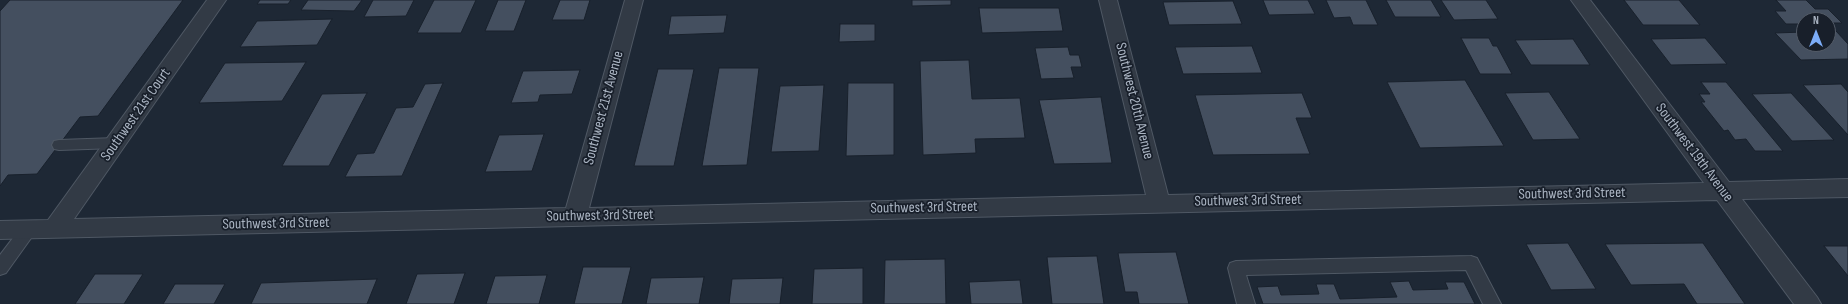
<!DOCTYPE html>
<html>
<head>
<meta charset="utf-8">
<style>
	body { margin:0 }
	#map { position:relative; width:1848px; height:304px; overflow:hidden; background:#1e2835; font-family:"Sofia Sans Condensed",sans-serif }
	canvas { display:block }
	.north { position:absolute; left:1796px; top:12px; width:40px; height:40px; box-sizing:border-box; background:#181f2a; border:1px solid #535b67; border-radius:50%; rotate:0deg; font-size:11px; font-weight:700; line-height:16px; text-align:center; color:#abb5c3 }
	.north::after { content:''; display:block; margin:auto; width:14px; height:18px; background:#7cadf8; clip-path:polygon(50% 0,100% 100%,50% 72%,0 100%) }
</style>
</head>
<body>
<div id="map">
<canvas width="1848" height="304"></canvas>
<div class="north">N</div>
</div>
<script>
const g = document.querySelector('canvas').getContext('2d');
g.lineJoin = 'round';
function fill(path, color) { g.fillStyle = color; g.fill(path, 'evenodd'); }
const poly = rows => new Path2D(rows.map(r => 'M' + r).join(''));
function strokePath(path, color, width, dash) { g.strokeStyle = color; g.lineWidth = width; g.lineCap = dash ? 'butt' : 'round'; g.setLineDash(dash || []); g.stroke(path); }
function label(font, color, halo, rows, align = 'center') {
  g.font = font + ' "Sofia Sans Condensed",sans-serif'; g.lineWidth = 3.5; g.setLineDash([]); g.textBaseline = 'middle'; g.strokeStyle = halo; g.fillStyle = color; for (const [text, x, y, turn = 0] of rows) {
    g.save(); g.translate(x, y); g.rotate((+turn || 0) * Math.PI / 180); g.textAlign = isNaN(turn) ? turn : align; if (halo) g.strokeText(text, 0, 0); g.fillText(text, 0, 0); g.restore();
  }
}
const building = poly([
	[10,0,183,0,98,116,80,117,37,174,8,175,0,186,0,11,10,0],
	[260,0,291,0,288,4,257,4,260,0],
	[308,0,362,0,354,11,301,10,308,0],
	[373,0,414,0,406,16,364,17,373,0],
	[434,0,476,0,461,33,417,33,434,0],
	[498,0,526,0,514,31,485,31,498,0],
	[560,0,590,0,584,20,552,20,560,0],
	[912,0,951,0,951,5,912,6,912,0],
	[1263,0,1308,0,1315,14,1269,15,1263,0],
	[1326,0,1366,0,1378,25,1353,25,1350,17,1334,18,1326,0],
	[1386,0,1431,0,1441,17,1395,17,1386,0],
	[1441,0,1486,0,1498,19,1454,20,1441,0],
	[1624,0,1679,0,1700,25,1643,25,1624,0],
	[1776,0,1806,0,1815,9,1828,9,1842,23,1828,23,1828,20,1804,20,1804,24,1786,24,1775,11,1786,11,1776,0],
	[1233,1,1242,24,1169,25,1163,2,1233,1],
	[979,8,1059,8,1063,31,982,33,979,8],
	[727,15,724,33,668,35,671,16,727,15],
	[332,19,317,45,240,47,257,21,332,19],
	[840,24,875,24,875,41,839,42,840,24],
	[1828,31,1836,31,1848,44,1848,59,1801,60,1775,33,1804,32,1804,44,1828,44,1828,31],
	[1461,38,1489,38,1493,46,1497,46,1512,74,1480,74,1461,38],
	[1705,38,1727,64,1671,65,1651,39,1705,38],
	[1573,39,1590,65,1531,65,1515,40,1573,39],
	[1252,46,1262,73,1183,74,1175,47,1252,46],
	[1068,47,1070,55,1079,55,1082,67,1071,67,1074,78,1041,79,1035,48,1068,47],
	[969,60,972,99,1020,98,1025,138,975,139,976,153,923,155,920,61,969,60],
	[306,62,282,101,199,103,225,63,306,62],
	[719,68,759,68,747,165,702,166,719,68],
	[658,69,694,69,674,166,634,166,658,69],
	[580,70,572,94,540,95,538,102,511,103,523,71,580,70],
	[1465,80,1504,146,1420,148,1387,82,1465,80],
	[1701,82,1726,82,1783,151,1755,151,1746,139,1735,140,1728,130,1724,131,1701,102,1705,102,1699,94,1710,94,1701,82],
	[443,83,402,176,345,177,357,154,374,153,396,108,413,107,425,84,443,83],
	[848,83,894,83,894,155,846,156,848,83],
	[1841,84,1848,92,1848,135,1803,85,1841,84],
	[824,85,819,151,771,152,780,86,824,85],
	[1549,92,1580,139,1533,140,1505,93,1549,92],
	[367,93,329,166,282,166,322,94,367,93],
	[1302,93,1312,118,1296,118,1310,154,1213,155,1195,95,1302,93],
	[1791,93,1834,140,1792,141,1752,94,1791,93],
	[1101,97,1112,163,1054,164,1039,100,1101,97],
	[544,134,532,171,485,172,499,135,544,134],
	[1568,243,1596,289,1551,290,1526,244,1568,243],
	[1703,243,1745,304,1697,304,1684,284,1631,285,1605,244,1703,243],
	[1824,246,1848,246,1848,276,1824,246],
	[1176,252,1189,304,1139,304,1137,292,1125,292,1118,253,1176,252],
	[1097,256,1104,304,1052,304,1047,257,1097,256],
	[945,259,946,304,884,304,885,260,945,259],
	[583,267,631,267,622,304,574,304,583,267],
	[863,268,863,304,812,304,814,269,863,268],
	[465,273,454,304,406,304,417,274,465,273],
	[95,274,143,274,124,304,75,304,95,274],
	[547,275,539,304,486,304,495,276,547,275],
	[704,277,699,304,646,304,651,278,704,277],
	[783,278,780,304,729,304,732,279,783,278],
	[377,279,367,304,251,304,261,283,377,279],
	[1020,280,1023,304,971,304,969,282,1020,280],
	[1409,281,1413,290,1448,289,1445,282,1464,282,1475,304,1263,304,1257,287,1278,286,1281,295,1319,294,1316,284,1334,284,1340,299,1397,297,1390,282,1409,281],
	[175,284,225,284,214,304,163,304,175,284]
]);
const service = poly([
	[116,138,121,139,123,143,121,147,116,148,59,150,54,149,52,145,54,141,59,140,116,138],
	[28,224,34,226,36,230,34,234,6,273,0,275,0,255,22,226,28,224],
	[1471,256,1477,258,1501,304,1483,304,1466,270,1246,275,1255,304,1237,304,1228,268,1230,263,1236,261,1471,256]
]);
const minor = poly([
	[207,0,226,0,74,219,566,208,625,0,643,0,589,208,1146,195,1099,0,1117,0,1168,195,1704,183,1571,0,1590,0,1729,182,1848,179,1848,197,1742,199,1817,297,1821,304,1794,304,1717,200,0,239,0,221,48,220,207,0]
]);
const streetNames = [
	["Southwest 20th Avenue",1134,101,76],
	["Southwest 21st Avenue",604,108,-75],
	["Southwest 21st Court",136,115,-55],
	["Southwest 19th Avenue",1694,153,53],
	["Southwest 3rd Street",1572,194,-1],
	["Southwest 3rd Street",1248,201,-1],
	["Southwest 3rd Street",924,208,-1],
	["Southwest 3rd Street",600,216,-1],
	["Southwest 3rd Street",276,224,-1]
];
fill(building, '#444f5f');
strokePath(building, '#19212c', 1);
strokePath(service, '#4f5864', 2);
strokePath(minor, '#4f5864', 2);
fill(service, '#323a45');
fill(minor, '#323a45');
label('15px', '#abb5c3', '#181f2a', streetNames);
</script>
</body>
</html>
